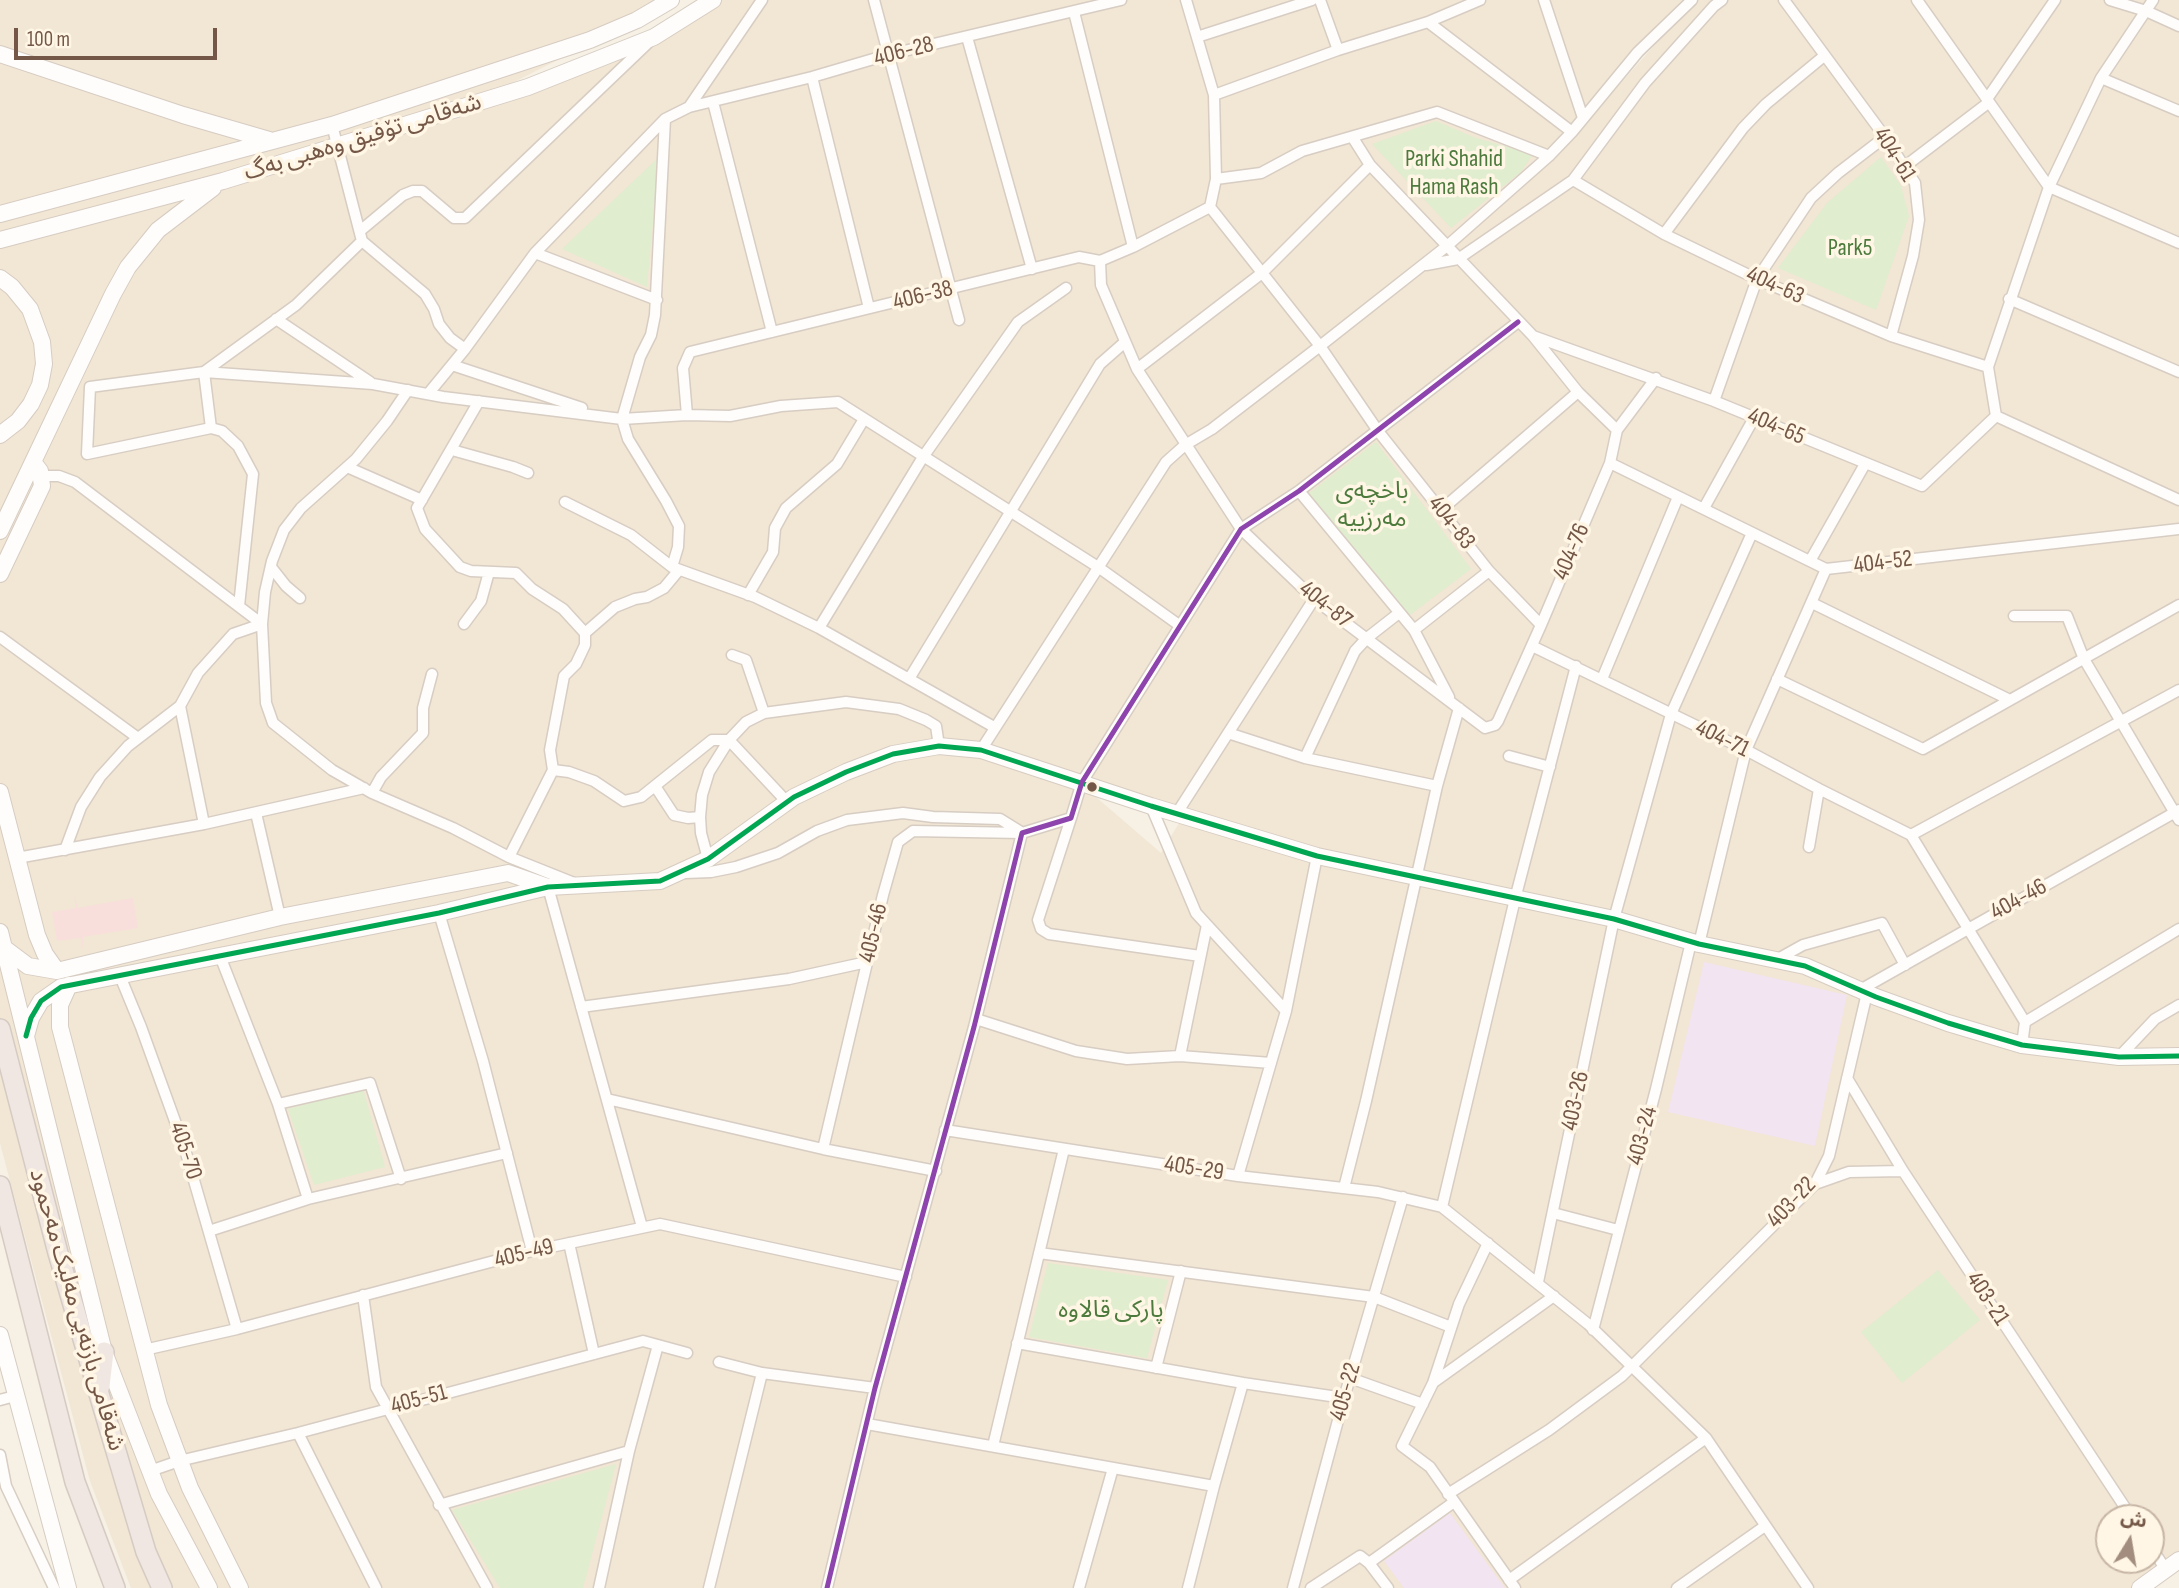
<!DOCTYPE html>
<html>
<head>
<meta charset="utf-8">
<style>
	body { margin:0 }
	#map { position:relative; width:2179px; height:1588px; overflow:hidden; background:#f6f0e5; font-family:"Sofia Sans Condensed","Noto Sans Arabic",sans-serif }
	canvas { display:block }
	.north { position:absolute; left:2095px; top:1504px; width:70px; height:70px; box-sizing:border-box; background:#fff6e5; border:2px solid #c7b6a5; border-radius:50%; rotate:11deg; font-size:19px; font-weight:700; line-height:28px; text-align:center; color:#745746 }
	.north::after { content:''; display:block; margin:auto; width:24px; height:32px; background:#a28d7e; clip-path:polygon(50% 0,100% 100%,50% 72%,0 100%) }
	.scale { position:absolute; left:14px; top:28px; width:203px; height:32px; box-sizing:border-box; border:4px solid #745746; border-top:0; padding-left:9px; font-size:21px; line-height:24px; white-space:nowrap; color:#745746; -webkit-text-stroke:5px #fff6e5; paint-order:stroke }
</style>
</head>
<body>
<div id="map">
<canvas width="2179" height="1588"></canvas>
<div class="north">ش</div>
<div class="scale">100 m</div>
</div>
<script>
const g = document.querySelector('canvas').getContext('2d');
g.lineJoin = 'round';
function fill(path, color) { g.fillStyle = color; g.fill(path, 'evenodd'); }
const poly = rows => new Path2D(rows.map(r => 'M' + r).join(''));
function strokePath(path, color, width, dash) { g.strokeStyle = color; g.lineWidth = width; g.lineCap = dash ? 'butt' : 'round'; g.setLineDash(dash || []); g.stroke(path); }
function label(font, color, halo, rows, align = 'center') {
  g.font = font + ' "Sofia Sans Condensed","Noto Sans Arabic",sans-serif'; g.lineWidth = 7; g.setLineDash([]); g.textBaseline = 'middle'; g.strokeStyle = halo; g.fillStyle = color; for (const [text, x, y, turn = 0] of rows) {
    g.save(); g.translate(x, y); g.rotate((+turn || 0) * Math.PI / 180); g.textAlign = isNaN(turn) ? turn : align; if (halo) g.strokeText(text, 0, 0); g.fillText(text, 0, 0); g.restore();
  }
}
const residential = poly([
	[0,0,663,0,637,20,506,86,590,64,713,0,2179,0,2179,1560,2140,1588,131,1588,90,1481,0,1143],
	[1675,20,1676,21,1567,144,1588,115],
	[1083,786,1181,820,1161,853],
	[2109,1518,2151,1518,2151,1560,2109,1560]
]);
const education = poly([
	[1704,962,1847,995,1815,1146,1668,1112],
	[1450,1513,1505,1588,1404,1588,1384,1561]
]);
const medical = poly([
	[74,894,78,908,133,898,138,928,83,937,83,950,81,938,57,941,52,912,76,908]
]);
const green = poly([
	[1436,121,1476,138,1533,154,1521,172,1451,228,1372,144],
	[659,157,647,287,562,249],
	[1881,157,1901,186,1909,216,1876,310,1778,268,1827,203],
	[1376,442,1471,569,1410,615,1309,493],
	[363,1089,385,1167,314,1185,288,1109],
	[1048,1263,1168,1280,1147,1358,1029,1337],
	[1938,1270,1980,1320,1902,1383,1861,1332],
	[616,1464,583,1588,500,1588,452,1510]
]);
const street = poly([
	[874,0,959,320],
	[1186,0,1214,95,1216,179,1210,207,1320,346,1378,431,1489,571,1541,625],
	[1320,0,1338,50],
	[1544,0,1583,118],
	[1784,0,1885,137,1915,183,1919,220,1913,256,1891,336],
	[1917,0,2049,187],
	[2110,0,2146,11,2179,26],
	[1074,12,1133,247],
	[1428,22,1572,132],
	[967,37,1032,269],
	[1197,37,1312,0],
	[812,77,869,308],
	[2101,78,2179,111],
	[1214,95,1338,50,1428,22,1480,0],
	[1987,99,2055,0],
	[713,102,772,332],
	[689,107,812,77,887,55,1121,0],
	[665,119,655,315,651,335,640,357,622,419,628,439,666,501,679,526,678,547,672,567],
	[332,125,362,241,296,305,204,372,211,428,87,454,90,387,204,372,373,384,443,397,622,419,687,415,730,416,781,406,838,402,1098,567,1179,625],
	[1353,138,1370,165,1533,336,1578,392,1617,430],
	[1904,167,1988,103],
	[1216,179,1261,173,1302,151,1437,112,1549,156],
	[1573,180,1664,234,1757,279,1891,336,1988,367],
	[2049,187,2179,243],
	[360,231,403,195,413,191,422,191,454,218,465,218,648,43],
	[1664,234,1743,128,1766,104,1824,56],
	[362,241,425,294,434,309,439,324,450,338,465,349],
	[535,253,657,300],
	[1100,261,1101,285,1137,369,1241,529,1314,599,1485,728,1495,725,1498,721,1541,625,1610,463,1617,430,1656,378],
	[1426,265,1458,259,1573,180,1645,83,1714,6,1722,0],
	[2009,299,2179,372],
	[276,319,370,382],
	[1533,336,1714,401,1922,486,1996,416],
	[452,365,582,408],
	[1137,369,1262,273,1370,165],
	[408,390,387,421,356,459,301,508,284,530,272,561,265,592,262,624,266,703,273,723,332,770,372,793,453,828,509,857,574,883],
	[428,394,465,349,535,253,665,119,689,107,762,0],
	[479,401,417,508,425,529,460,567,471,571,516,573,532,589,563,609,585,633,585,645,576,664,564,676,550,750,553,770,509,857],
	[1714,401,1757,279,1811,198,1838,173,1885,137],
	[687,415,683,368,690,352,1079,257,1100,261,1133,247,1210,207],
	[1996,416,1988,367,2049,187,2101,78,2153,0],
	[1996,416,2179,500],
	[211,428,222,431,238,446,253,474,239,606],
	[452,450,513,467,528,473],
	[1610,463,1826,569,2179,529],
	[347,467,422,500],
	[42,476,59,476,75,482,262,624],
	[1299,491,1414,630,1449,697],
	[565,502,631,535,672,567,755,597,819,628,994,727],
	[1704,508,1754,418],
	[1441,510,1578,392],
	[1810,561,1865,464],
	[271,567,286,586,300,598],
	[748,595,773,552,775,528,786,508,837,464,864,419],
	[1812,603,2010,700],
	[2014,616,2067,616,2084,659,2179,820],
	[464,624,481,601,489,572],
	[819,628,923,457,1018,322,1066,288],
	[1414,630,1489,571],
	[585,633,615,607,635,599,647,597,664,588,679,570],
	[0,637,138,738],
	[1532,646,1746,750,1819,789,1911,835],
	[732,655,746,660,764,713],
	[909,679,1100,364,1125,342],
	[1602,679,1678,497],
	[1777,679,1923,749,2179,605],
	[180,706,204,824,364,788],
	[1228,733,1305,758,1437,786],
	[981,750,1166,462,1185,445,1212,429,1320,346,1447,246,1549,156,1572,132,1638,52,1692,0],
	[1509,756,1550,767],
	[1305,758,1355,651,1367,638,1399,613],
	[553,770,569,772,594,781,624,801,641,797,712,740,729,740,787,802],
	[655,786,674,815,688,818,700,817],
	[372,793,381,777,423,733,423,708,432,674],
	[1151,806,1196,913,1286,1011],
	[256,813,280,917],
	[1177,813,1314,599],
	[1071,818,1038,920,1041,929,1049,934,1200,956],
	[1911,835,2179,690],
	[1911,835,2025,1022],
	[1809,847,1819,789],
	[65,850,81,807,100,777,128,746,180,706,198,673,233,634,262,624],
	[17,858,204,824],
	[708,859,701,833,700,817,702,795,709,772,729,740,746,722,764,713,846,702,899,709,926,720,936,726,939,746],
	[685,873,711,872,736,867,778,853,817,831,847,820,903,813,933,817,1000,819,1021,832],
	[548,887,642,1227],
	[439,913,483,1061,532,1251],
	[1699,944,1746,750,1826,569],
	[220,956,278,1104,308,1199],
	[1776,960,1803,945,1882,923,1905,965],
	[120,976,141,1027,184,1146,237,1329],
	[1860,990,2179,810],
	[581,1007,789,979,867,962],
	[976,1019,1076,1051,1127,1059,1180,1056,1271,1063],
	[2022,1045,2025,1022,2179,929],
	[1180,1056,1207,925],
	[2119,1057,2155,1019,2179,1005],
	[1847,1078,1903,1171,2132,1518],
	[607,1099,823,1149,936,1171],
	[278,1104,370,1083,401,1179],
	[945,1130,1238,1176,1378,1192,1442,1207,1588,1324,1706,1438,1808,1588],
	[823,1149,883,895,898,842,913,831,1022,833],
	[1238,1176,1286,1011,1317,856],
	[1815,1184,1849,1172,1903,1171],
	[1344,1188,1366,1101,1437,786,1459,708],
	[1442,1207,1515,899,1576,666],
	[1553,1213,1618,1230],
	[209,1231,308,1199,507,1153],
	[569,1243,594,1354],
	[1488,1243,1459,1304,1433,1383,1402,1446,1430,1467,1515,1588],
	[1039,1253,1374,1297,1451,1327],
	[1538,1282,1614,919,1671,714,1752,533],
	[363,1295,376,1387,487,1588],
	[1593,1330,1656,1089,1691,942],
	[1017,1343,1243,1383,1344,1398],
	[144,1350,237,1329,532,1251,660,1224,906,1277],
	[719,1362,762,1373,875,1388],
	[1156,1368,1181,1271],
	[1350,1378,1423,1404],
	[1434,1382,1554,1296],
	[0,1400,15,1396],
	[867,1424,1214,1486],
	[298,1433,376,1588],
	[993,1446,1064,1149],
	[0,1455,6,1486,54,1588],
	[150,1471,179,1461,298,1433,643,1341,687,1353],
	[1448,1494,1549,1430,1622,1376,1815,1184,1829,1156,1867,993],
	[439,1505,629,1451],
	[2151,1547,2166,1570],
	[1369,1563,1388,1588],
	[1509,1580,1706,1438],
	[599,1588,629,1451,658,1345],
	[709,1588,762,1373],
	[827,1588,875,1388,974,1027,1022,833,1071,818,1082,782,1241,529,1299,491,1518,322],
	[1079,1588,1113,1468],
	[1188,1588,1214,1486,1243,1383],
	[1293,1588,1344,1398,1403,1197],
	[1311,1588,1360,1556,1369,1563,1454,1502],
	[1677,1588,1765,1526]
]);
const secondary = poly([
	[0,54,183,115,269,140],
	[0,214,332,125,590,40,637,20,671,0],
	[0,240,223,181,528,87,654,37,713,0],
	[0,278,12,287,30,309,42,342,44,364,40,385,31,404,18,421,0,435],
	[0,531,113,294,128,267,158,230,213,188],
	[0,574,42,486,40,471,33,462],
	[0,792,37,935,45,954,57,971],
	[0,932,104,1352,159,1494,209,1588],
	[4,948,28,966,57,971,280,917,508,873,548,887],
	[69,985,60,1005,60,1027,159,1405,190,1488,240,1588],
	[26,1036,31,1018,41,1001,61,987,439,913,548,887,660,881,708,859,794,797,846,772,893,754,939,746,981,750,1151,806,1317,856,1614,919,1699,944,1805,966,1876,997,1948,1023,2022,1045,2119,1057,2179,1056],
	[0,1335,68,1588],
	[2140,1588,2179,1560]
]);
const highway = poly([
	[0,1029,58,1253,99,1394,146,1552,162,1588],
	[0,1186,75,1482,115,1588],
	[100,1386,104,1352]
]);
const bus1 = poly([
	[26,1036,31,1018,41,1001,61,987,439,913,548,887,660,881,708,859,794,797,846,772,893,754,939,746,981,750,1151,806,1317,856,1614,919,1699,944,1805,966,1876,997,1948,1023,2022,1045,2119,1057,2179,1056]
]);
const bus2 = poly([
	[827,1588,875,1388,974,1027,1022,833,1071,818,1082,782,1241,529,1299,491,1518,322]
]);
const markers = [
	[1092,787,6,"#745746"]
];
const streetNames = [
	["406-28",904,52,-14],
	["شەقامی تۆفیق وەهبی بەگ",363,138,-17],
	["404-61",1894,155,58],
	["404-63",1775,286,24],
	["406-38",923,296,-14],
	["404-65",1776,427,23],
	["404-83",1451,523,52],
	["404-76",1572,552,-67],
	["404-52",1883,563,-7],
	["404-87",1325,605,39],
	["404-71",1722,739,26],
	["404-46",2019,900,-29],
	["405-46",874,933,-77],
	["403-26",1576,1101,-78],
	["403-24",1643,1136,-75],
	["405-70",185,1151,72],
	["405-29",1194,1169,9],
	["403-22",1792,1203,-47],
	["405-49",524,1254,-14],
	["403-21",1987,1299,57],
	["شەقامی بازنەیی مەلیک مەحمود",76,1310,74],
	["405-22",1346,1392,-74],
	["405-51",419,1400,-15]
];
const parkNames = [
	["Parki Shahid",1454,160],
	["Hama Rash",1454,188],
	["Park5",1850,249],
	["باخچەی",1372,492],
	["مەرزییە",1372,520],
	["پارکی قالاوە",1111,1311]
];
fill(residential, '#f2e6d4');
fill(education, '#f2e4f0');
fill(medical, '#f9dfdc');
fill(green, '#e0edcf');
strokePath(street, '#d7cdc3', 13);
strokePath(secondary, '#d6ccc2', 18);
strokePath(highway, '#d5cbc3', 22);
strokePath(street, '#fefdfb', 10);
strokePath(secondary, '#fefdfb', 16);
strokePath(highway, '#f0e7e2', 19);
strokePath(bus1, '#00a651', 5);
strokePath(bus2, '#8e44ad', 5);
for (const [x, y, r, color] of markers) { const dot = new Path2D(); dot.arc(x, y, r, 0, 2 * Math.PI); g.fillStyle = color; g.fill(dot); strokePath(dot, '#fff6e5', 2.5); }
label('24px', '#745746', '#fff6e5', streetNames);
label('24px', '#4d7a3d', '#fff6e5', parkNames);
</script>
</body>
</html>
